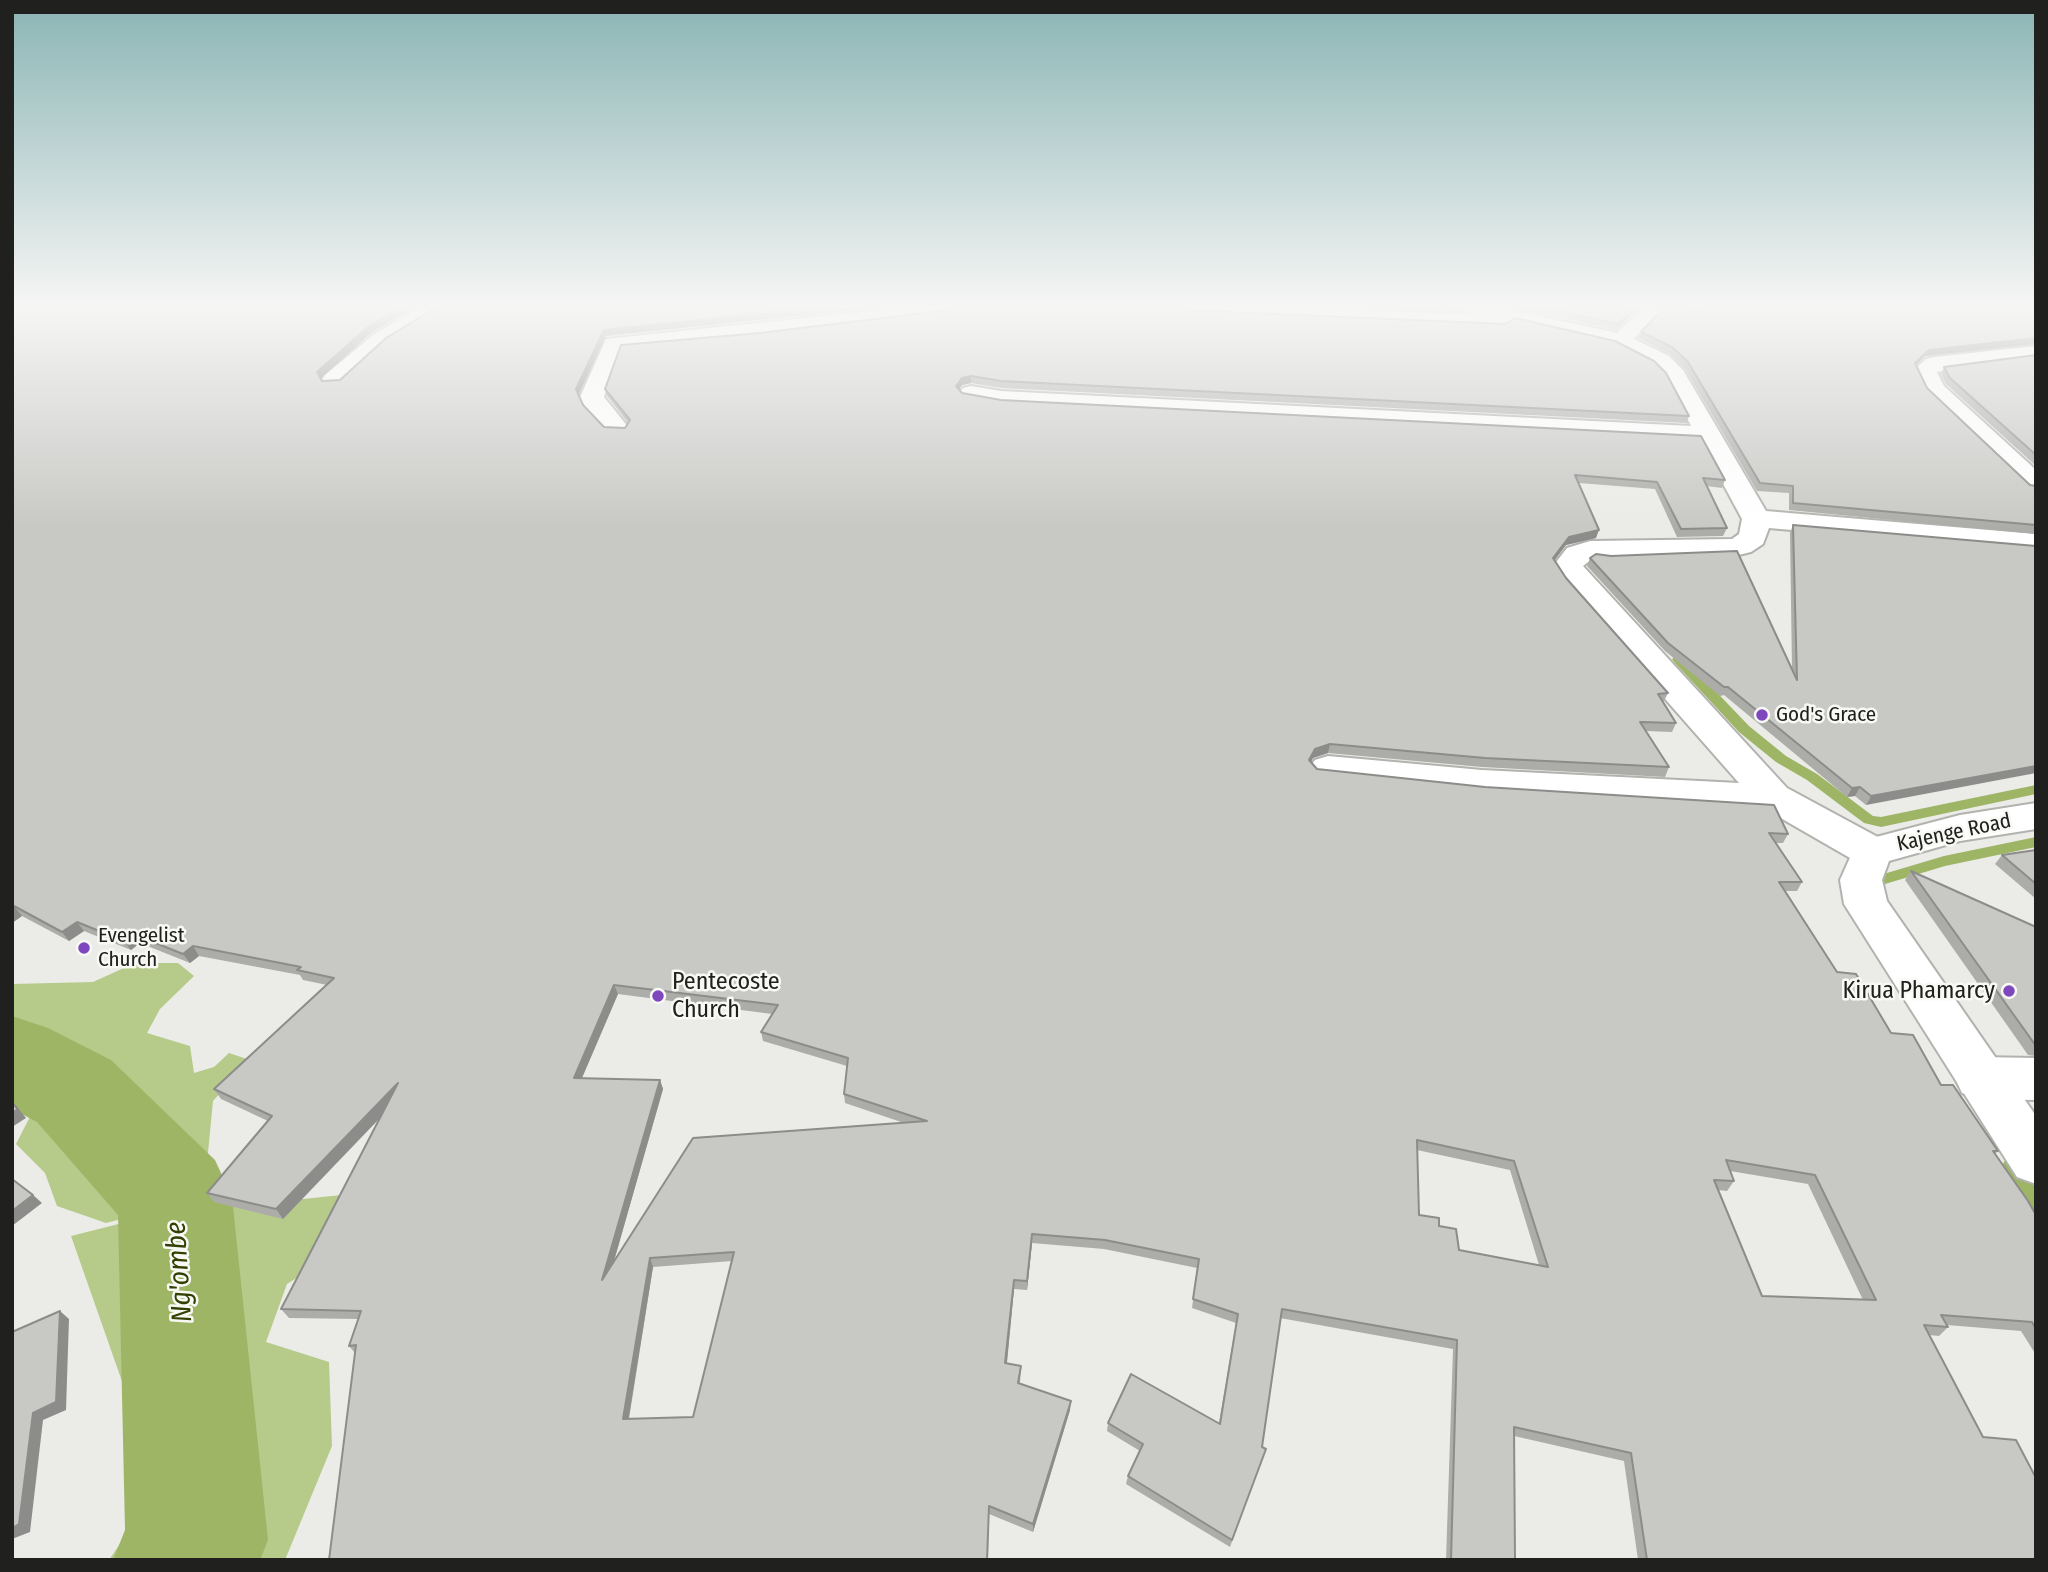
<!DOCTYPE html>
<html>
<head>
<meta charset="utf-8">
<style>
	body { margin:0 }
	#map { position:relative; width:2048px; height:1572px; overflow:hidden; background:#ebece8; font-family:"Fira Sans Condensed",sans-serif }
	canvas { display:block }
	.frame { position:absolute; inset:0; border:14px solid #20201f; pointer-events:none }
</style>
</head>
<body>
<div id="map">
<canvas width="2048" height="1572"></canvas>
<div class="frame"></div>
</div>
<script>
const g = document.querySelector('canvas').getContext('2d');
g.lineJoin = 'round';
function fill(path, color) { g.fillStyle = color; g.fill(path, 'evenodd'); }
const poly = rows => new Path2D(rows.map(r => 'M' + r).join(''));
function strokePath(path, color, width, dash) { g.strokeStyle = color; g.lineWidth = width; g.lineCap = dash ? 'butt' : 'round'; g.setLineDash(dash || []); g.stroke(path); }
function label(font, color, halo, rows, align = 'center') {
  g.font = font + ' "Fira Sans Condensed",sans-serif'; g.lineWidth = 5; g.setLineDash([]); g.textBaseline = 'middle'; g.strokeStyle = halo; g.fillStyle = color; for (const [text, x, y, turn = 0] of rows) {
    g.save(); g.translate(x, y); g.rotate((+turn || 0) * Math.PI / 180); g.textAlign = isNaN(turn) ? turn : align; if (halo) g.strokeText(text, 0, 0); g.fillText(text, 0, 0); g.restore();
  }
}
const green = poly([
	[135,963,178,963,194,976,160,1009,147,1033,190,1046,194,1073,214,1067,229,1053,250,1060,213,1101,207,1163,191,1209,141,1214,106,1223,57,1206,45,1173,16,1144,37,1103,12,1076,12,984,93,982],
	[361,1193,350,1244,287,1284,266,1342,329,1362,332,1446,285,1560,109,1560,145,1507,131,1407,71,1236,158,1214]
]);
const stream = poly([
	[1678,655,1682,656,1749,726,1786,756,1817,774,1873,816,1881,817,2036,785,2036,794,1881,827,1864,823,1807,780,1776,762,1739,732,1674,662,1672,659,1678,655],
	[2036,837,2036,847,1945,866,1865,890,1860,889,1857,885,1860,881,1944,856,2036,837],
	[2013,1155,2020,1158,2036,1184,2036,1211,2029,1208,2003,1164,2006,1158,2013,1155]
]);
const river = poly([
	[12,1016,48,1028,111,1060,215,1160,232,1197,268,1540,260,1560,113,1560,125,1530,118,1215,37,1122,12,1109,12,1016]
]);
const street = poly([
	[418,308,442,308,387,343,341,385,325,385,322,380,325,375,373,335,418,308],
	[899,308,959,308,949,314,761,337,621,349,604,397,629,428,626,433,617,435,608,433,587,410,580,397,606,339,899,308],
	[1174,308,1323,308,1480,315,1468,312,1465,308,1503,308,1617,333,1643,308,1664,308,1634,339,1669,356,1683,370,1766,511,2036,534,2036,552,1769,528,1763,544,1751,552,1722,559,1592,559,1583,566,1787,788,1887,842,1893,852,1887,862,1872,866,1857,862,1765,809,1482,794,1315,776,1309,768,1315,760,1328,756,1482,770,1739,783,1565,585,1553,566,1567,548,1590,541,1732,539,1739,534,1742,519,1700,441,1001,405,963,398,959,393,963,388,971,386,1001,391,1691,426,1666,378,1653,366,1614,345,1513,322,1503,328,1184,314,1174,308],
	[2036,346,2036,358,1937,372,1944,386,2036,470,2036,493,2027,491,1926,394,1914,370,1926,359,1934,357,2036,346],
	[1980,1057,2036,1058,2036,1100,1980,1099,1962,1093,1955,1078,1962,1063,1980,1057]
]);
const secondary = poly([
	[2036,803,2036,829,1960,841,1889,861,1882,880,1887,901,2036,1116,2036,1184,2017,1177,1851,915,1844,904,1840,880,1857,842,1960,815,2036,803]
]);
const wall = poly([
	[12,308,371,333,321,378,322,381,340,380,606,336,578,394,583,405,604,427,625,428,628,423,607,396,605,389,1184,310,1689,416,1687,423,1001,388,971,383,962,385,959,390,962,393,1001,400,1725,480,1722,488,1707,486,1727,528,1723,536,1677,537,1655,489,1579,483,1596,538,1566,545,1555,560,1566,578,1668,693,1664,701,1662,702,1676,723,1672,732,1646,731,1669,767,1665,777,1482,767,1328,753,1313,758,1311,763,1317,769,1788,834,1783,843,1775,843,1802,882,1797,891,1786,891,1837,972,1891,1033,1941,1085,1998,1151,1995,1154,2036,1215,2036,1355,2021,1331,1947,1325,1948,1327,1939,1336,1929,1335,2036,1560,1638,1560,1624,1461,1514,1436,1515,1560,1446,1560,1453,1349,1280,1318,1262,1447,1266,1449,1230,1547,1126,1484,1128,1476,1140,1451,1107,1431,1108,1423,1219,1423,1236,1323,1192,1308,1197,1268,1104,1249,1032,1243,1027,1290,1014,1289,1007,1363,1021,1366,1020,1384,1070,1410,1033,1532,989,1514,988,1560,329,1560,355,1353,349,1346,358,1319,289,1318,281,1309,381,1116,283,1219,214,1202,207,1193,268,1121,221,1099,214,1089,327,985,303,980,300,975,199,956,190,963,140,943,131,950,84,931,69,941,22,916,12,923],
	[618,994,772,1014,761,1032,763,1041,847,1066,844,1094,845,1103,904,1123,614,1261,663,1089,660,1080,582,1078],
	[1417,1150,1510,1170,1539,1265,1459,1250,1439,1226,1419,1215],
	[1730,1171,1808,1184,1863,1300,1762,1296,1718,1190,1727,1191,1734,1181],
	[732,1261,693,1417,629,1419,653,1267],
	[1385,308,1465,308,1464,312],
	[1516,308,1639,308,1616,330],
	[1664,308,2036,308,2036,344,1925,356,1916,365,1927,388,2030,485,2036,486,2036,534,1789,510,1789,493,1757,491,1685,369,1670,354,1638,338,1641,332],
	[2036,355,2036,466,1946,384,1941,374,1944,367],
	[1793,525,2036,546,1866,805,1855,796,1847,797,1724,695,1720,696,1665,651,1587,566,1590,558,1792,670,1790,533],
	[2036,850,2036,899,1995,864,2002,855],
	[1911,871,2036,927,2036,1056,2028,1055,1905,880]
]);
const shadedWall = poly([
	[400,308,413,308,371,333,320,379,317,372,369,326],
	[812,308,873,308,606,336,578,396,576,389,604,330],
	[1635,308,1639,308,1616,330,1618,324],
	[2036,338,2036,344,1925,356,1911,370,1915,363,1929,350],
	[971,376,971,383,962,385,956,393,956,386,962,378],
	[1599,530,1596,538,1566,545,1550,566,1553,558,1569,537],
	[1330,744,1328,753,1313,758,1307,770,1309,760,1315,749],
	[2036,766,2036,773,1866,805,1871,796],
	[1860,787,1855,796,1847,797,1852,788],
	[14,906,22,916,12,923,12,908],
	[77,922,84,931,69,941,62,932],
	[133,934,140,943,131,950,124,941],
	[193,946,199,956,190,963,183,954],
	[614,985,618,994,578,1087,574,1078],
	[660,1080,663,1089,606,1289,602,1280],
	[398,1083,404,1093,283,1219,276,1209],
	[12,1101,26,1118,12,1127],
	[33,1195,42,1203,12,1226,12,1211],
	[1032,1234,1032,1243,1027,1290,1027,1281],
	[650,1258,653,1267,627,1428,623,1419],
	[1014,1280,1014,1289,1006,1371,1005,1363],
	[60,1311,69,1319,66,1410,43,1420,30,1532,12,1539,12,1528,33,1413],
	[1071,1401,1070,1410,1033,1532,1033,1524]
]);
const building = poly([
	[12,308,400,308,369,326,317,372,322,381,340,380,386,338,435,308,812,308,604,330,576,389,583,405,604,427,625,428,630,420,605,389,621,345,760,333,949,310,953,308,1181,308,1184,310,1505,324,1515,318,1615,341,1654,361,1666,373,1689,416,1001,381,971,376,962,378,956,386,962,393,1001,400,1701,436,1725,480,1703,478,1727,528,1681,529,1657,482,1575,475,1599,530,1569,537,1553,558,1566,578,1668,693,1658,694,1676,723,1640,722,1669,767,1485,758,1330,744,1315,749,1309,760,1317,769,1485,787,1774,805,1788,834,1769,833,1802,882,1779,882,1837,972,1856,974,1891,1033,1913,1035,1941,1085,1953,1085,1998,1151,1993,1151,2028,1201,2036,1215,2036,1329,2032,1322,1941,1315,1948,1327,1924,1325,1983,1437,2016,1440,2036,1478,2036,1560,1647,1560,1631,1453,1514,1427,1515,1560,1451,1560,1457,1340,1282,1309,1262,1447,1266,1449,1232,1540,1128,1476,1143,1444,1108,1423,1131,1374,1220,1424,1238,1314,1193,1299,1199,1259,1105,1240,1032,1234,1027,1281,1014,1280,1005,1363,1021,1366,1018,1383,1071,1401,1033,1524,989,1506,987,1560,329,1560,356,1345,349,1346,361,1311,281,1309,398,1083,276,1209,207,1193,272,1116,214,1089,334,978,297,970,301,967,193,946,183,954,133,934,124,941,77,922,62,932,14,906,12,908,12,308],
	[614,985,778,1005,761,1032,848,1058,844,1094,927,1121,693,1138,602,1280,660,1080,574,1078,614,985],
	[1417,1140,1514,1161,1548,1267,1459,1250,1456,1229,1439,1226,1439,1218,1419,1215,1417,1140],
	[1726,1160,1815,1175,1876,1300,1762,1296,1714,1180,1734,1181,1726,1160],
	[734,1252,693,1417,623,1419,650,1258,734,1252],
	[1546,308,1635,308,1618,324,1546,308],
	[1664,308,1683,308,1700,312,1694,308,2036,308,2036,338,1929,350,1915,363,1927,388,2030,485,2036,486,2036,525,1793,503,1793,486,1760,483,1688,362,1672,347,1641,332,1664,308],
	[2036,355,2036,455,1950,378,1944,367,2036,355],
	[1793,525,2036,546,2036,766,1871,796,1860,787,1852,788,1728,687,1724,687,1668,643,1590,558,1596,554,1611,556,1737,551,1797,680,1793,525],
	[2036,850,2036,884,2002,855,2036,850],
	[1911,871,2036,927,2036,1046,1911,871],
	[12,1103,18,1109,12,1113,12,1103],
	[12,1179,33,1195,12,1211,12,1179],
	[60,1311,56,1402,33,1413,19,1524,12,1528,12,1332,60,1311]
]);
const markers = [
	[1762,715,7,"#7f47be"],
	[84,948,7,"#7f47be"],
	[2009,991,7,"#7f47be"],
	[658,996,7,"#7f47be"]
];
const poiNames = [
	["God's Grace",1776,715],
	["Evengelist",98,936],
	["Church",98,960]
];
const streetNames = [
	["Kajenge Road",1954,833,-12]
];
const nearPoinames = [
	["Pentecoste",672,982],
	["Church",672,1010],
	["Kirua Phamarcy",1995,991,"right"]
];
const nearWaternames = [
	["Ng'ombe",180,1272,-94]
];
fill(green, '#b6ca8a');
fill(stream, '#9eb566');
fill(river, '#9eb566');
strokePath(street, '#b2b3af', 4);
strokePath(secondary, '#b2b3af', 4);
fill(street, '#fff');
fill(secondary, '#fff');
fill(wall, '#acada9');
fill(shadedWall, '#8c8d8a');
fill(building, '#c8c9c5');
strokePath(building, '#8c8d8a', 2);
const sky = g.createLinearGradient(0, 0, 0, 528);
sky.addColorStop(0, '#8ab4b4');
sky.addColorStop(0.58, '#f6f6f5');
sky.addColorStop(1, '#f6f6f500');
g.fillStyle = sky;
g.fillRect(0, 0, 2048, 528);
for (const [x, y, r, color] of markers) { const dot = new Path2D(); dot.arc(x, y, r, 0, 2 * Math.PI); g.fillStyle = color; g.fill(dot); strokePath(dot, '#f8f9f5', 2.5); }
label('21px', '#20201f', '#f8f9f5', poiNames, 'left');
label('21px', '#20201f', '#f8f9f5', streetNames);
label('24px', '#20201f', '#f8f9f5', nearPoinames, 'left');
label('italic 28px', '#324002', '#f8f9f5', nearWaternames);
</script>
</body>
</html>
